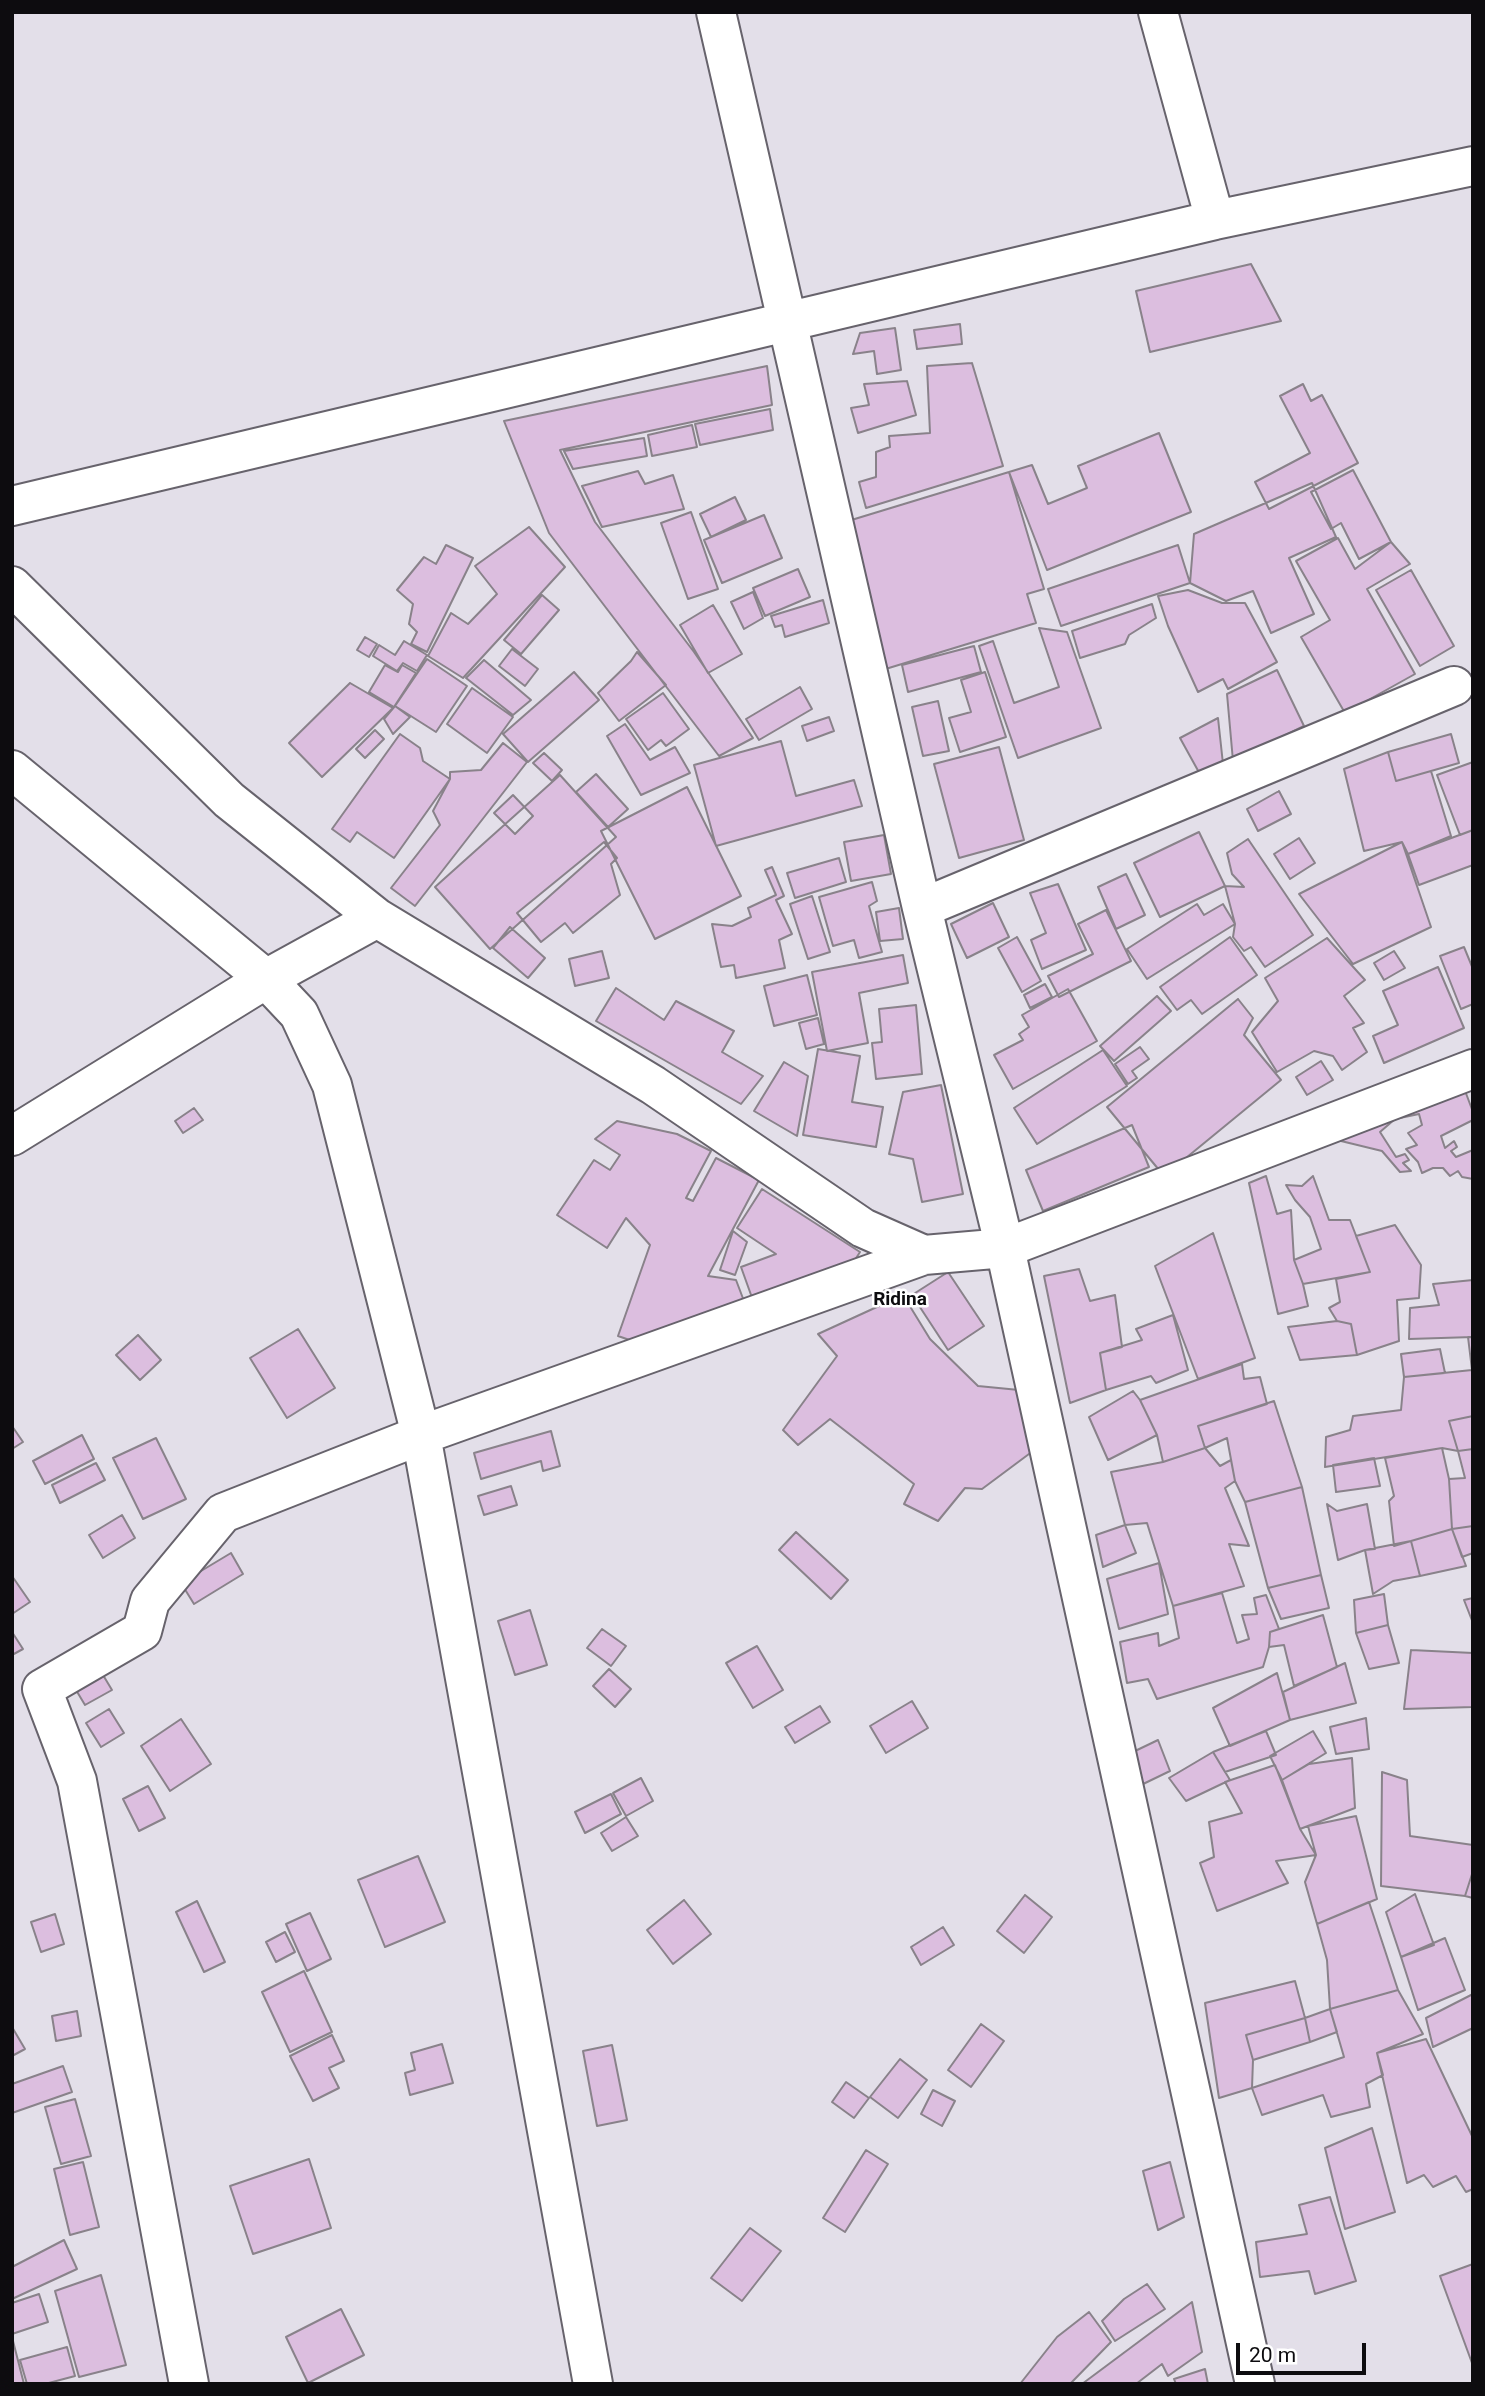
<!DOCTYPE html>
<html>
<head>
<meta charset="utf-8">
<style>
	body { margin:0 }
	#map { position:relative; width:1485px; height:2396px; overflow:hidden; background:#e3dfe9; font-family:Roboto,sans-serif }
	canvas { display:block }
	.frame { position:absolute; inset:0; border:14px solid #0d0c0f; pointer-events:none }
	.scale { position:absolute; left:1236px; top:2343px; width:130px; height:32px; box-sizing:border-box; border:4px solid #0d0c0f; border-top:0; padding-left:9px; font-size:21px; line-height:24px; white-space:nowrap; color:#0d0c0f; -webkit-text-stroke:5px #fff; paint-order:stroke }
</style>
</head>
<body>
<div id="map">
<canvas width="1485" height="2396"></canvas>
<div class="frame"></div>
<div class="scale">20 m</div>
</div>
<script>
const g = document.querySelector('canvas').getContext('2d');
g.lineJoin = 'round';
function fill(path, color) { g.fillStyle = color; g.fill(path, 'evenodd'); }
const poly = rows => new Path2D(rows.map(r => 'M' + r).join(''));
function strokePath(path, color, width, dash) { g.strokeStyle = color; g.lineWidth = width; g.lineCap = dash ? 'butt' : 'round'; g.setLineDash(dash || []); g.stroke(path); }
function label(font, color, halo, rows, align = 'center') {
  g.font = font + ' Roboto,sans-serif'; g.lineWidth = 5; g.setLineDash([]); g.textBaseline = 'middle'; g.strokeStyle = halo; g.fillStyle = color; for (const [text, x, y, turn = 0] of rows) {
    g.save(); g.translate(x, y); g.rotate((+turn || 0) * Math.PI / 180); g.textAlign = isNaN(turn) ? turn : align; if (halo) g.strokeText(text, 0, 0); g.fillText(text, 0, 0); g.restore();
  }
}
const building = poly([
	[1251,264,1281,321,1150,352,1136,291,1251,264],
	[960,324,962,344,917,349,914,330,960,324],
	[895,328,901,370,877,374,874,351,853,354,860,333,895,328],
	[972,363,1003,466,866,508,859,482,876,477,876,452,890,447,889,436,930,433,927,366,972,363],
	[767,366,772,405,560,450,595,522,694,652,753,738,719,756,549,533,504,421,767,366],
	[907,381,916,415,858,433,851,408,869,405,864,384,907,381],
	[1303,384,1311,401,1322,395,1358,463,1269,509,1255,482,1310,453,1280,396,1303,384],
	[770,409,773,430,700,445,695,424,770,409],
	[692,425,697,447,652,456,648,435,692,425],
	[1159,433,1191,512,1047,570,1009,472,1032,465,1048,504,1087,488,1078,466,1159,433],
	[644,438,647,456,573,469,564,451,644,438],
	[1353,470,1391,542,1359,559,1341,523,1331,529,1311,492,1353,470],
	[638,471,645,484,673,475,684,509,602,527,582,486,638,471],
	[1009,472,1044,589,1027,594,1036,623,879,671,835,525,1009,472],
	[1312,483,1336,537,1289,558,1314,614,1271,633,1253,591,1226,601,1190,583,1194,534,1312,483],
	[735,497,746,520,711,537,700,514,735,497],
	[691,512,718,589,688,599,661,523,691,512],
	[764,515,782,558,722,583,704,540,764,515],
	[529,527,565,567,463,678,428,656,451,613,468,624,497,594,475,566,529,527],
	[1338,538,1355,569,1391,542,1410,564,1367,589,1415,674,1345,713,1301,637,1330,620,1296,561,1338,538],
	[446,545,473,558,427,652,411,644,417,632,409,624,413,604,397,590,424,557,436,564,446,545],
	[1178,545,1190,583,1061,626,1048,589,1178,545],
	[798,569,810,597,765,616,753,588,798,569],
	[1411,570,1454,646,1420,666,1376,590,1411,570],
	[1188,590,1222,603,1245,603,1277,662,1228,689,1223,679,1198,692,1168,626,1158,596,1188,590],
	[753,592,763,618,744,629,731,602,753,592],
	[542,595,559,610,521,654,504,640,542,595],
	[823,600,829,623,785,637,782,625,775,627,771,616,823,600],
	[1152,604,1156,618,1129,635,1125,644,1080,658,1072,631,1152,604],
	[713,605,742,654,708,673,680,625,713,605],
	[1039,628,1067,632,1101,728,1018,758,979,646,993,641,1014,703,1059,687,1039,628],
	[365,637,377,644,369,657,357,650,365,637],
	[404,641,427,655,417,671,403,663,397,671,373,656,379,645,395,655,404,641],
	[974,646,981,672,908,692,902,665,974,646],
	[512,649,538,669,525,686,499,666,512,649],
	[637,652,666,685,619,721,598,693,631,661,637,652],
	[427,659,467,686,436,732,395,706,427,659],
	[484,660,531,700,513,715,466,678,484,660],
	[385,665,398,672,402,665,416,673,394,707,369,692,385,665],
	[1277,670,1304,726,1233,761,1227,694,1277,670],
	[574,672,599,700,528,762,503,734,574,672],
	[985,672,1006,737,960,752,949,718,971,712,961,680,985,672],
	[350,683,393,708,322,777,289,743,350,683],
	[800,687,812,709,759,740,746,719,800,687],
	[472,688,513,717,487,753,447,724,472,688],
	[663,693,689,729,666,746,661,740,648,750,626,719,663,693],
	[938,701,949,751,923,756,912,707,938,701],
	[395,706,410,717,393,734,384,719,395,706],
	[829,717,834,731,807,741,802,726,829,717],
	[1218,718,1223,764,1201,776,1180,738,1218,718],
	[625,724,650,760,675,747,690,773,641,795,607,736,625,724],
	[375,730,384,739,365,758,356,749,375,730],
	[400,734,420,748,423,761,450,779,394,858,357,832,350,842,332,829,400,734],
	[1451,734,1459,763,1396,781,1388,752,1451,734],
	[781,741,796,796,854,780,862,806,716,846,694,765,781,741],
	[503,743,527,762,415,906,391,888,440,825,433,811,450,779,450,772,481,770,503,743],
	[999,747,1024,840,959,858,934,764,999,747],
	[1388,752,1396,781,1431,771,1451,836,1408,854,1402,842,1364,851,1344,769,1388,752],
	[544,753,562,770,552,781,533,763,544,753],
	[1473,762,1473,830,1460,835,1437,775,1473,762],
	[596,774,628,809,608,827,576,792,596,774],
	[560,775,616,837,490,949,435,887,560,775],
	[687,787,741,896,655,939,601,831,687,787],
	[1279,791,1291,814,1258,831,1247,809,1279,791],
	[513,795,533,816,515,834,494,813,513,795],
	[1473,830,1473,865,1419,885,1408,854,1473,830],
	[1199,832,1225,886,1160,917,1134,863,1199,832],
	[884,835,891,874,851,881,844,842,884,835],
	[1299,838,1315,863,1290,879,1274,854,1299,838],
	[1248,839,1313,935,1265,967,1251,947,1244,951,1233,937,1235,924,1225,886,1244,887,1232,874,1227,853,1248,839],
	[604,842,617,858,611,864,620,895,573,933,565,923,541,942,517,913,604,842],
	[1402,842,1431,927,1353,964,1299,894,1402,842],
	[839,858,846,882,795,898,787,873,839,858],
	[772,867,784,896,776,900,792,934,779,940,785,968,736,978,734,965,721,967,712,924,732,926,751,917,748,908,776,895,765,870,772,867],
	[1126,874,1145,915,1116,929,1098,887,1126,874],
	[872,882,877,901,869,906,882,952,859,958,854,940,833,946,819,897,872,882],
	[1058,884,1086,950,1042,969,1031,940,1046,933,1030,893,1058,884],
	[812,896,830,952,808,959,790,904,812,896],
	[993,903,1009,937,967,958,951,924,993,903],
	[1197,904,1204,915,1223,904,1235,924,1147,979,1127,949,1197,904],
	[899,908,903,939,880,941,876,912,899,908],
	[1106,910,1131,961,1059,997,1048,976,1093,954,1078,924,1106,910],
	[510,927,545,958,528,978,493,948,510,927],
	[1017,937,1041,981,1022,992,998,948,1017,937],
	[1230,937,1257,975,1202,1014,1191,1000,1177,1010,1160,987,1230,937],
	[1327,938,1365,980,1344,996,1364,1023,1353,1028,1367,1052,1342,1070,1333,1056,1314,1051,1277,1072,1252,1032,1278,1001,1265,978,1327,938],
	[1464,947,1473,969,1473,1004,1461,1009,1440,956,1464,947],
	[602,951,609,978,575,986,569,959,602,951],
	[1394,951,1405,968,1384,980,1374,963,1394,951],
	[903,955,908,983,859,993,868,1043,827,1051,812,972,903,955],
	[1438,967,1464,1028,1384,1063,1373,1036,1398,1025,1383,991,1438,967],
	[807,975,817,1015,774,1026,764,986,807,975],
	[1045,984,1052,997,1030,1008,1024,995,1045,984],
	[616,988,664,1020,676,1001,734,1031,722,1052,763,1076,741,1104,596,1021,616,988],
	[1068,989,1097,1041,1013,1089,994,1055,1023,1040,1019,1034,1029,1027,1022,1015,1068,989],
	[1157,996,1171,1011,1114,1061,1100,1046,1157,996],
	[1238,999,1253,1018,1244,1035,1281,1080,1164,1176,1107,1107,1238,999],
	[916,1005,922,1074,876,1079,872,1043,882,1042,879,1009,916,1005],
	[818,1018,824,1044,806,1049,799,1023,818,1018],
	[1140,1047,1149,1059,1132,1071,1137,1078,1128,1084,1115,1064,1140,1047],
	[818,1049,860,1056,852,1102,883,1107,876,1147,803,1135,818,1049],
	[1103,1050,1127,1086,1037,1144,1014,1108,1103,1050],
	[1321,1061,1333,1080,1307,1095,1296,1077,1321,1061],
	[784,1062,808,1076,797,1136,754,1111,784,1062],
	[941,1085,963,1194,922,1202,913,1159,889,1154,903,1092,941,1085],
	[1464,1088,1473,1112,1473,1120,1441,1136,1445,1148,1454,1141,1457,1147,1451,1151,1456,1157,1473,1150,1473,1179,1462,1177,1458,1171,1450,1176,1443,1168,1433,1168,1422,1173,1418,1162,1406,1149,1417,1145,1408,1133,1422,1125,1419,1114,1395,1119,1380,1132,1396,1157,1405,1154,1409,1160,1403,1163,1411,1171,1400,1172,1382,1151,1341,1141,1335,1135,1464,1088],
	[194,1108,203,1120,183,1133,175,1121,194,1108],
	[617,1121,677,1134,711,1151,686,1198,693,1201,716,1158,759,1180,708,1276,736,1280,747,1309,647,1346,618,1336,650,1245,626,1218,607,1248,557,1215,594,1160,610,1170,620,1155,595,1139,617,1121],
	[1132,1125,1149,1167,1043,1211,1026,1170,1132,1125],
	[1266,1176,1277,1214,1291,1210,1294,1260,1303,1284,1308,1306,1278,1314,1249,1183,1266,1176],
	[1313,1176,1329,1220,1350,1220,1370,1272,1303,1284,1294,1260,1321,1249,1310,1217,1295,1200,1286,1185,1302,1186,1313,1176],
	[762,1189,860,1252,846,1274,755,1306,741,1267,776,1254,737,1228,762,1189],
	[1395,1225,1421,1265,1419,1298,1397,1300,1399,1341,1357,1355,1351,1324,1337,1321,1329,1308,1340,1302,1336,1279,1370,1272,1356,1236,1395,1225],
	[733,1231,747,1242,735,1275,720,1270,733,1231],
	[1213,1233,1255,1358,1198,1379,1155,1266,1213,1233],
	[1079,1269,1090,1301,1115,1295,1122,1347,1100,1353,1106,1390,1070,1403,1044,1276,1079,1269],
	[948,1272,984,1326,948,1350,912,1295,948,1272],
	[1473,1280,1473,1337,1409,1339,1410,1308,1439,1305,1433,1284,1473,1280],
	[903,1295,930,1339,978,1386,1019,1390,1033,1451,982,1489,965,1488,938,1521,904,1504,914,1484,830,1419,798,1445,783,1430,837,1356,818,1334,903,1295],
	[1173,1315,1188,1370,1156,1383,1151,1376,1106,1390,1100,1353,1142,1340,1136,1329,1173,1315],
	[1337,1321,1351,1324,1357,1355,1300,1360,1288,1327,1337,1321],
	[298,1329,335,1388,287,1418,250,1358,298,1329],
	[138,1335,161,1360,140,1380,116,1355,138,1335],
	[1468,1337,1473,1337,1473,1370,1472,1370,1468,1337],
	[1440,1349,1445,1373,1404,1377,1401,1354,1440,1349],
	[1242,1364,1244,1379,1260,1377,1267,1404,1198,1426,1205,1448,1163,1462,1157,1435,1140,1400,1242,1364],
	[1472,1370,1473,1416,1449,1421,1458,1451,1442,1448,1325,1467,1326,1437,1350,1430,1353,1416,1401,1410,1404,1377,1472,1370],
	[1133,1391,1140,1400,1157,1435,1108,1460,1089,1417,1133,1391],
	[1274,1401,1302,1487,1245,1502,1235,1481,1227,1438,1205,1448,1198,1426,1274,1401],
	[1473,1416,1473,1449,1458,1451,1449,1421,1473,1416],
	[12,1426,23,1442,12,1449,12,1426],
	[551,1431,560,1466,543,1471,541,1461,481,1479,474,1453,551,1431],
	[82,1435,94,1459,45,1484,33,1461,82,1435],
	[156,1438,186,1499,143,1519,113,1458,156,1438],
	[1205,1448,1220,1466,1231,1460,1235,1481,1225,1488,1249,1546,1229,1544,1244,1586,1173,1606,1147,1523,1125,1525,1111,1472,1163,1462,1205,1448],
	[1442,1448,1449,1479,1452,1529,1394,1546,1389,1501,1394,1496,1385,1458,1442,1448],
	[1473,1449,1473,1526,1452,1529,1449,1479,1465,1478,1458,1451,1473,1449],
	[1374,1458,1380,1486,1336,1492,1333,1465,1374,1458],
	[96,1463,105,1480,60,1503,52,1485,96,1463],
	[511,1486,517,1505,484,1515,478,1496,511,1486],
	[1302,1487,1321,1575,1268,1588,1245,1502,1302,1487],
	[1327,1504,1337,1511,1367,1504,1375,1549,1365,1550,1338,1560,1327,1504],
	[122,1515,135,1538,103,1558,89,1535,122,1515],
	[1125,1525,1136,1553,1103,1567,1096,1535,1125,1525],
	[1473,1526,1473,1553,1462,1557,1452,1529,1473,1526],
	[1452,1529,1466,1566,1420,1576,1411,1541,1452,1529],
	[796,1532,848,1580,831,1599,779,1550,796,1532],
	[1411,1541,1420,1576,1393,1581,1373,1594,1365,1550,1411,1541],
	[231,1553,243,1574,194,1604,181,1583,231,1553],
	[1159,1563,1168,1614,1119,1629,1107,1579,1159,1563],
	[1321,1575,1329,1608,1281,1619,1268,1588,1321,1575],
	[12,1576,30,1602,12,1614,12,1576],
	[1222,1593,1237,1643,1249,1639,1242,1615,1257,1614,1254,1598,1266,1595,1279,1629,1270,1632,1269,1647,1263,1667,1157,1699,1148,1679,1127,1683,1120,1642,1158,1633,1159,1646,1179,1638,1173,1606,1222,1593],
	[1384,1594,1388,1625,1356,1633,1354,1600,1384,1594],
	[1473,1598,1473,1623,1464,1600,1473,1598],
	[530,1610,547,1665,515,1675,498,1621,530,1610],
	[1323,1615,1337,1667,1294,1686,1284,1645,1269,1647,1270,1632,1323,1615],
	[1388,1625,1399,1663,1369,1669,1356,1633,1388,1625],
	[602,1629,626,1646,611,1666,587,1648,602,1629],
	[12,1632,23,1649,12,1655,12,1632],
	[757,1646,783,1690,753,1708,726,1663,757,1646],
	[1411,1650,1473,1653,1473,1707,1404,1709,1411,1650],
	[1345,1663,1356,1703,1290,1720,1283,1692,1345,1663],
	[97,1665,112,1690,85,1705,70,1680,97,1665],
	[609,1669,631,1689,615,1707,593,1686,609,1669],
	[1277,1673,1290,1720,1230,1746,1213,1708,1277,1673],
	[912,1701,928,1728,886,1753,870,1726,912,1701],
	[820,1706,830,1722,795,1743,785,1727,820,1706],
	[109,1709,124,1733,101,1747,86,1723,109,1709],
	[1366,1718,1369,1749,1336,1754,1330,1727,1366,1718],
	[181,1719,211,1764,170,1791,141,1746,181,1719],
	[1266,1731,1276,1755,1225,1772,1213,1752,1266,1731],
	[1313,1731,1326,1753,1282,1780,1270,1756,1313,1731],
	[1158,1740,1170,1771,1139,1786,1133,1752,1158,1740],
	[1213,1752,1230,1780,1186,1801,1169,1778,1213,1752],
	[1352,1758,1355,1808,1300,1829,1282,1780,1309,1764,1352,1758],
	[1275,1765,1300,1829,1316,1855,1276,1861,1288,1883,1217,1911,1200,1863,1214,1857,1209,1822,1242,1813,1225,1782,1275,1765],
	[1382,1772,1407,1780,1410,1836,1473,1845,1473,1871,1465,1896,1381,1886,1382,1772],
	[641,1778,653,1801,626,1816,613,1793,641,1778],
	[148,1786,165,1818,139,1831,123,1799,148,1786],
	[611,1794,621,1814,585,1833,575,1812,611,1794],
	[1356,1816,1377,1899,1317,1924,1305,1882,1316,1855,1308,1826,1356,1816],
	[626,1817,638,1836,612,1851,601,1833,626,1817],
	[418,1856,445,1922,385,1947,358,1880,418,1856],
	[1473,1871,1473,1898,1465,1896,1473,1871],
	[1415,1894,1434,1945,1401,1957,1386,1912,1415,1894],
	[1025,1895,1052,1917,1024,1953,997,1931,1025,1895],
	[684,1900,711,1934,673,1964,647,1930,684,1900],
	[197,1901,225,1962,204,1972,176,1912,197,1901],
	[1369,1902,1398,1990,1330,2009,1327,1960,1317,1924,1369,1902],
	[310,1913,331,1959,307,1971,286,1924,310,1913],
	[55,1914,64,1944,41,1952,31,1922,55,1914],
	[943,1927,954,1945,921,1965,911,1947,943,1927],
	[285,1932,295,1952,276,1962,266,1942,285,1932],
	[1445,1938,1465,1990,1418,2010,1401,1957,1445,1938],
	[304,1971,332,2032,290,2052,262,1992,304,1971],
	[1295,1981,1305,2018,1246,2035,1253,2060,1252,2088,1219,2098,1205,2003,1295,1981],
	[1398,1990,1423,2034,1377,2053,1383,2075,1366,2084,1370,2107,1331,2117,1323,2095,1262,2115,1252,2088,1344,2057,1330,2009,1398,1990],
	[1473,1994,1473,2028,1433,2047,1426,2018,1473,1994],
	[1330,2009,1337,2032,1310,2042,1305,2018,1330,2009],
	[77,2011,81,2036,56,2041,52,2016,77,2011],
	[1305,2018,1310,2042,1253,2060,1246,2035,1305,2018],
	[981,2024,1004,2041,971,2087,948,2070,981,2024],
	[12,2027,25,2049,12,2056,12,2027],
	[332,2035,344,2061,329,2068,339,2088,313,2101,290,2056,332,2035],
	[1426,2039,1473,2138,1473,2189,1466,2192,1456,2176,1433,2187,1424,2175,1407,2183,1377,2053,1426,2039],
	[442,2044,453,2083,410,2095,405,2073,415,2070,411,2053,442,2044],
	[612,2045,627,2120,597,2126,583,2051,612,2045],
	[900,2059,927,2080,898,2118,870,2097,900,2059],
	[63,2066,72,2092,12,2113,12,2084,63,2066],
	[846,2082,869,2098,854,2118,832,2102,846,2082],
	[933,2090,955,2101,942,2126,921,2114,933,2090],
	[75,2099,91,2156,61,2164,45,2107,75,2099],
	[1372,2128,1395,2212,1345,2229,1325,2148,1372,2128],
	[866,2150,888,2164,845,2232,823,2218,866,2150],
	[309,2159,331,2228,253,2254,230,2186,309,2159],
	[83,2162,99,2227,70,2235,54,2169,83,2162],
	[1170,2162,1184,2217,1158,2230,1143,2171,1170,2162],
	[1330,2197,1356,2281,1315,2294,1309,2271,1260,2277,1256,2242,1307,2234,1299,2205,1330,2197],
	[750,2228,781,2251,742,2301,711,2278,750,2228],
	[64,2240,77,2269,12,2299,12,2267,64,2240],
	[1473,2264,1473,2363,1472,2363,1440,2276,1473,2264],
	[101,2275,126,2365,79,2377,55,2291,101,2275],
	[1147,2284,1165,2309,1115,2341,1102,2321,1124,2299,1147,2284],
	[39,2294,48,2322,12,2334,12,2303,39,2294],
	[1192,2302,1202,2352,1168,2376,1162,2364,1136,2384,1082,2384,1192,2302],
	[341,2309,364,2355,308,2383,286,2337,341,2309],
	[1089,2312,1111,2342,1070,2384,1020,2384,1057,2337,1089,2312],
	[13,2341,24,2384,12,2384,13,2341],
	[67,2347,75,2376,45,2384,27,2384,20,2360,67,2347],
	[1205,2369,1208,2384,1176,2384,1174,2379,1205,2369]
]);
const minor = poly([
	[716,12,922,908,1005,1248,1255,2384],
	[1158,12,1215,220],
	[12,506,1215,220,1473,166],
	[12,586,229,800,377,918,653,1085,863,1228,924,1255],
	[12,770,266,979,299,1014,332,1085,421,1435,593,2384],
	[922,908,1454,686],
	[12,1136,266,979,377,918],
	[189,2384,77,1781,42,1689,142,1631,150,1601,223,1513,421,1435,924,1255,1005,1248,1473,1069]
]);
const neighbourhoodNames = [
	["Ridina",900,1300]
];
fill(building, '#dcbedf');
strokePath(building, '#89828a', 2);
strokePath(minor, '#67636c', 42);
strokePath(minor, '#fff', 38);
label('bold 19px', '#0d0c0f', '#fff', neighbourhoodNames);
</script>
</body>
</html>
